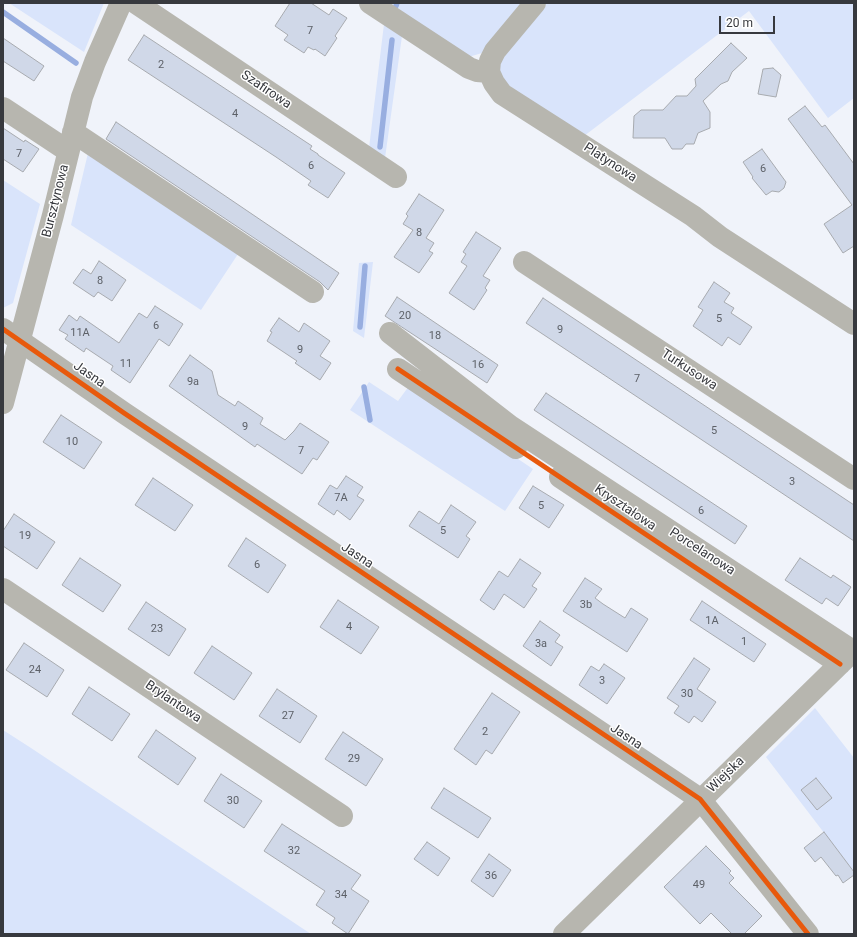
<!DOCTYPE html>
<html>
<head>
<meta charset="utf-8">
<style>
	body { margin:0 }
	#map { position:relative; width:857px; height:937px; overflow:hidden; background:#f0f3fa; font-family:Roboto,sans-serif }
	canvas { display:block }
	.frame { position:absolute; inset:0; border:4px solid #37393e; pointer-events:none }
	.scale { position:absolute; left:719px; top:16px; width:56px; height:18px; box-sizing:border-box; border:2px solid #37393e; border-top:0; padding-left:5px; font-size:12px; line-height:14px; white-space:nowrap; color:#37393e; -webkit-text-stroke:3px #fff; paint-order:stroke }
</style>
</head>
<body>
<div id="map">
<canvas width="857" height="937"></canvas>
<div class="frame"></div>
<div class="scale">20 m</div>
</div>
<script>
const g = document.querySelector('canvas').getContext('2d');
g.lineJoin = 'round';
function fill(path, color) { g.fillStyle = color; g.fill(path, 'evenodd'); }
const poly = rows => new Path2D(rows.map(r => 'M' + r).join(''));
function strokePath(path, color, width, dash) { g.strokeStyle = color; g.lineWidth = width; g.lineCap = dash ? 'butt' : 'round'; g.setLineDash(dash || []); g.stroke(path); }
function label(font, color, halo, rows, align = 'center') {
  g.font = font + ' Roboto,sans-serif'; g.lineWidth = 3; g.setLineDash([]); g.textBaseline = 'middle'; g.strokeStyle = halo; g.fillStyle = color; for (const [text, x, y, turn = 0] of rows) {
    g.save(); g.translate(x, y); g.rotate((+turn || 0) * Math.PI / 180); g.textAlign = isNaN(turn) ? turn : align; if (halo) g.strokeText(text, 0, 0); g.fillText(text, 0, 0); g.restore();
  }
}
const green = poly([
	[9,3,104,3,84,52],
	[382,3,523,3,482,53,465,58],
	[541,3,854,3,854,98,828,118,749,11,584,136,500,80,500,50],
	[384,24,402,36,385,158,369,148],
	[88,153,238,254,201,310,71,225],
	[3,180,40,204,13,303,3,308],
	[373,262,364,338,353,331,359,263],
	[369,382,398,401,409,386,533,469,505,511,350,410],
	[815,708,854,758,854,872,766,757],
	[3,730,31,748,311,934,3,934]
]);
const stream = poly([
	[396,6,397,3],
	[3,12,76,63],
	[380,147,392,40],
	[360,327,365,266],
	[364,387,370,420]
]);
const building = poly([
	[290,3,311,3,329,15,333,9,347,18,335,36,337,38,325,56,315,49,314,50,308,47,304,53,284,40,288,35,275,26,290,3],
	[144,35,312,146,310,149,318,154,318,155,345,173,328,198,308,185,311,181,276,157,128,60,144,35],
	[3,38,44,66,34,81,3,61,3,38],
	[731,43,747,58,732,72,728,81,721,84,703,101,710,112,710,128,698,133,694,144,686,144,682,149,672,149,665,138,633,138,634,116,641,110,663,110,676,96,687,96,696,86,695,79,731,43],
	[773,68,781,75,776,97,758,94,763,69,773,68],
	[805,106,822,127,825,125,854,164,854,246,843,253,824,224,852,205,788,119,805,106],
	[116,122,339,273,328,290,320,282,106,139,116,122],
	[3,128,24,142,25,140,39,149,23,172,3,159,3,128],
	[762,149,786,182,784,188,779,192,772,191,766,195,752,178,753,177,743,162,762,149],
	[419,194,444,210,426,238,434,243,429,251,433,253,419,273,394,257,413,230,403,224,408,216,406,214,419,194],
	[476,232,501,248,483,276,490,280,485,288,487,290,474,310,449,293,467,266,461,262,466,254,463,252,476,232],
	[99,261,126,280,112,301,98,292,94,297,73,283,83,269,91,274,99,261],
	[714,282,730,293,724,302,734,308,731,313,752,327,740,345,728,337,722,346,693,326,703,310,698,307,714,282],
	[397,297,498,365,487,383,385,316,397,297],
	[543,298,854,505,854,541,526,323,543,298],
	[155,306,183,324,169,346,159,339,130,383,111,370,113,366,86,348,84,352,65,339,68,335,59,330,69,315,77,321,80,316,119,343,139,313,147,318,155,306],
	[279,318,299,332,304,323,330,341,320,356,331,363,320,380,295,363,297,361,267,341,272,332,270,331,279,318],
	[190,355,212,371,218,395,235,406,238,401,263,418,260,424,285,440,294,431,300,423,329,442,317,460,313,458,302,474,257,444,255,447,169,386,190,355],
	[546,393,747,526,735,544,534,410,546,393],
	[61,415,102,442,84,469,43,442,61,415],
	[346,476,363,487,357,496,364,500,350,520,337,510,334,515,318,504,330,485,337,489,346,476],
	[153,478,193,505,175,531,135,505,153,478],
	[533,486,564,505,549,528,519,508,533,486],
	[451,505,476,522,466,536,470,539,458,558,409,526,419,511,439,524,451,505],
	[14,514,55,542,37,569,3,546,3,531,14,514],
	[246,538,286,565,268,593,228,566,246,538],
	[80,558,121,585,103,612,62,585,80,558],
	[800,558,831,578,833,575,851,587,838,606,826,598,822,604,785,580,800,558],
	[520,559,541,573,532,586,537,589,524,608,504,594,494,610,480,600,499,571,508,577,520,559],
	[585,578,602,589,595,598,603,604,625,618,631,608,648,619,627,652,563,611,585,578],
	[338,600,379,627,361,654,320,627,338,600],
	[702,601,766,644,754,662,690,620,702,601],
	[146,602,186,629,169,656,128,629,146,602],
	[540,621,560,635,555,642,563,647,551,666,523,646,540,621],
	[24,643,64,670,47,697,6,670,24,643],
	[212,646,252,673,234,700,194,673,212,646],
	[694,658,710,669,697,689,716,702,702,722,694,716,689,723,674,713,679,706,667,698,694,658],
	[604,664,625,678,607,704,579,685,591,666,599,671,604,664],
	[89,687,130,714,112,741,72,714,89,687],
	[277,689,317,716,300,743,259,716,277,689],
	[492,693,520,712,492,754,486,750,476,765,454,749,492,693],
	[156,730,196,758,178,785,138,757,156,730],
	[343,732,383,759,366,786,325,759,343,732],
	[221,774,262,801,244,828,204,801,221,774],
	[816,778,832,798,817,810,801,790,816,778],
	[444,788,491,818,478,838,431,808,444,788],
	[282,824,361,875,351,889,369,901,348,934,332,923,335,918,316,905,325,891,264,851,282,824],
	[824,832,854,872,854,875,843,883,838,875,836,876,821,857,815,862,804,848,824,832],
	[427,842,450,858,438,876,414,859,427,842],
	[706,846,731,871,729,873,734,878,729,883,762,916,744,934,732,934,711,913,700,924,664,887,706,846],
	[489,854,511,870,493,897,471,881,489,854]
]);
const minor = poly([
	[136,3,396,177],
	[370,3,469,68,477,71,489,72],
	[535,3,495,51,490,61,489,72,494,83,502,94,693,216,720,237,854,324],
	[3,108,68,151],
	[73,132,313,292],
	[524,262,854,479],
	[3,329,124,413,700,799,808,934],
	[390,333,510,426,853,651],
	[398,369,516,448],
	[3,403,53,215,82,97,95,62,121,3],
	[560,477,840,664],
	[3,589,342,816],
	[564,934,850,654]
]);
const cycleway = poly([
	[3,329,124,413,700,799,808,934],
	[398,369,840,664]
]);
const numberNames = [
	["7",310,31],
	["2",161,65],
	["4",235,114],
	["7",19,154],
	["6",311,166],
	["6",763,169],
	["8",419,233],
	["8",100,281],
	["20",405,316],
	["5",719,319],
	["6",156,326],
	["9",560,330],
	["11A",80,333],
	["18",435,336],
	["9",300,350],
	["11",126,364],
	["16",478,365],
	["7",637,379],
	["9a",193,382],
	["9",245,427],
	["5",714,431],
	["10",72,442],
	["7",301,451],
	["3",792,482],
	["7A",341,498],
	["5",541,506],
	["6",701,511],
	["5",443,531],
	["19",25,536],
	["6",257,565],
	["3b",586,605],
	["1A",712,621],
	["4",349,627],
	["23",157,629],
	["1",744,642],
	["3a",541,644],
	["24",35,670],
	["3",602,681],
	["30",687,694],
	["27",288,716],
	["2",485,732],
	["29",354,759],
	["30",233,801],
	["32",294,851],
	["36",491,876],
	["49",699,885],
	["34",341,895]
];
const streetNames = [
	["Szafirowa",266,90,34],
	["Platynowa",610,163,33],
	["Bursztynowa",56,201,-76],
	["Turkusowa",689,370,33],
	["Jasna",89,375,35],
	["Kryształowa",625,508,34],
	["Porcelanowa",702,552,33],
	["Jasna",357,556,34],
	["Brylantowa",173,702,34],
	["Jasna",626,737,34],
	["Wiejska",726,775,-44]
];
fill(green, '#d9e4fb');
strokePath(stream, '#98aee0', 5.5);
fill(building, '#d0d8e8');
strokePath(building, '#a7aaaf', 1);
strokePath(minor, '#b7b6af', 22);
strokePath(cycleway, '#e8590c', 5);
label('11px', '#5d6168', null, numberNames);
label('13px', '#37393e', '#fff', streetNames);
</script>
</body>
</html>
